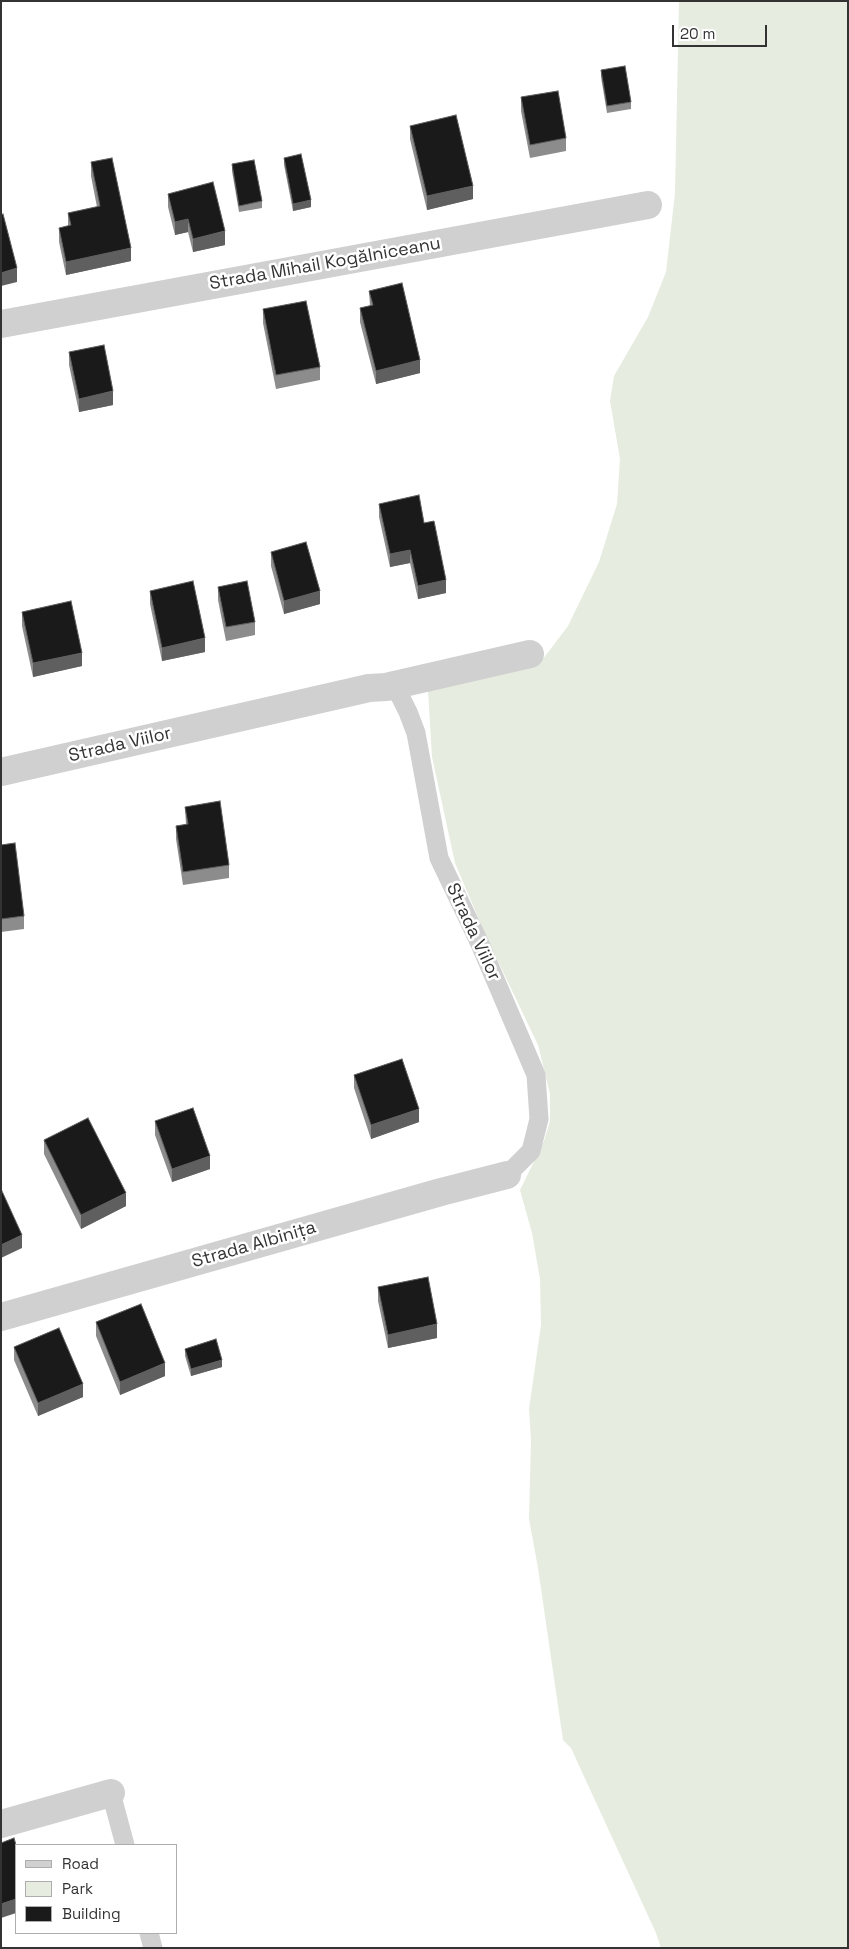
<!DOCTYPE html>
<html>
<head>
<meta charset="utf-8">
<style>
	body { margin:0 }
	#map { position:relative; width:849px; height:1949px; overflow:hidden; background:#fff; font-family:"Space Grotesk",sans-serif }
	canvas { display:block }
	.frame { position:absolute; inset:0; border:2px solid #333; pointer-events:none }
	.legend { position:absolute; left:15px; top:1844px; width:162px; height:90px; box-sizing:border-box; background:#fff; border:1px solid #adadad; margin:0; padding:6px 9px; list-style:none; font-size:15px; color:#333 }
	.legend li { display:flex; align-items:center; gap:10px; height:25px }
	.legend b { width:25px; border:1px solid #adadad }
	.scale { position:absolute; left:672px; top:25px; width:95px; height:22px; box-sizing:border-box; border:2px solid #333; border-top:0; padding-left:6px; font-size:15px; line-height:18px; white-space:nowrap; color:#333; -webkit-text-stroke:4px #fff; paint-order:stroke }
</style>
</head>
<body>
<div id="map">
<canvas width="849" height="1949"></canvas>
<div class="frame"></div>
<ul class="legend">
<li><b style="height:6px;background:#d0d0d0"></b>Road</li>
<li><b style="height:14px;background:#e6ecdf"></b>Park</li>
<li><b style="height:14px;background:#1a1a1a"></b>Building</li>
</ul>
<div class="scale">20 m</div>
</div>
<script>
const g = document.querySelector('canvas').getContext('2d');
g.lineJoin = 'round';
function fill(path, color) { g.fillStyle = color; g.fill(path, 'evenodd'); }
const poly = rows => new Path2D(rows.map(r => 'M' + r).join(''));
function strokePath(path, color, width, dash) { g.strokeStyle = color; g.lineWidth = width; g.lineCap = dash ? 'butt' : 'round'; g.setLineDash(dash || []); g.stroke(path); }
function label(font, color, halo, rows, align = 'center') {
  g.font = font + ' "Space Grotesk",sans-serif'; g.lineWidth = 5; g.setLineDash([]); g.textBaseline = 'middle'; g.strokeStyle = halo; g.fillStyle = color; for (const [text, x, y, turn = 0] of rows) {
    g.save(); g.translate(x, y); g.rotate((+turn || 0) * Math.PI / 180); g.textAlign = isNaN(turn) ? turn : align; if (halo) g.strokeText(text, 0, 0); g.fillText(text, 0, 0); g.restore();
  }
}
const green = poly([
	[679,1,848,1,848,1948,661,1948,656,1933,571,1748,563,1740,538,1568,529,1519,531,1440,529,1409,541,1325,540,1279,532,1233,520,1190,544,1141,550,1121,550,1094,538,1045,486,936,455,863,432,757,428,690,540,663,568,626,599,562,617,504,620,459,610,401,614,376,648,317,666,272,675,193]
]);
const service = poly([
	[386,687,399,694,408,712,416,733,439,858,480,944,536,1075,539,1119,531,1151,507,1175],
	[111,1793,125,1845],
	[149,1933,153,1948]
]);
const minor = poly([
	[1,324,648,205],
	[1,772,369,688,386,687,530,654],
	[1,1317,441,1192,507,1175],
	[1,1824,111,1793]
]);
const wall = poly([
	[601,70,631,102,631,109,607,113,601,77],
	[521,97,566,138,566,151,530,158,521,111],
	[410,126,473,199,427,210,410,139],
	[284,158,311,207,293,211,284,165],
	[91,162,131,261,66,275,59,242,59,228,68,226,68,213,97,207,91,176],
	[232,164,262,201,262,208,239,212,232,171],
	[168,194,225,245,193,252,188,232,175,235,168,207],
	[369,291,420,373,376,384,360,322,360,308,370,306],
	[263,309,320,367,320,380,276,389,263,323],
	[69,352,113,405,79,412,69,365],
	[379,504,424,523,446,593,418,599,410,563,390,567,379,517],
	[271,552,320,604,284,614,271,566],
	[218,587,255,622,255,635,226,641,218,600],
	[150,591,205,652,162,661,150,604],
	[22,612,82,666,33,677,22,626],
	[185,807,229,865,229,878,183,885,176,839,176,826,186,825],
	[1,845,24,916,24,929,1,932],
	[354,1075,419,1122,371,1139,354,1088],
	[155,1121,210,1169,172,1182,155,1135],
	[44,1140,126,1206,81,1229,44,1154],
	[378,1287,437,1338,388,1348,378,1301],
	[96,1322,165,1376,120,1395,96,1336],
	[14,1347,83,1397,38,1416,14,1360],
	[185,1349,222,1367,191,1376,185,1356]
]);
const shadedWall = poly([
	[473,186,473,199,427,210,427,196],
	[311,200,311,207,293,211,293,204],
	[188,219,188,232,175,235,175,222],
	[225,231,225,245,193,252,193,239],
	[131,248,131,261,66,275,66,262],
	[17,268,17,282,1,286,1,273],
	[420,360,420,373,376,384,376,371],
	[113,391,113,405,79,412,79,399],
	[410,550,410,563,390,567,390,554],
	[446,580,446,593,418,599,418,586],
	[320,591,320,604,284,614,284,601],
	[205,638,205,652,162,661,162,648],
	[82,653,82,666,33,677,33,663],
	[419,1109,419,1122,371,1139,371,1125],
	[210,1156,210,1169,172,1182,172,1169],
	[126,1193,126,1206,81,1229,81,1215],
	[22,1235,22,1248,1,1258,1,1245],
	[437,1324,437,1338,388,1348,388,1335],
	[222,1360,222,1367,191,1376,191,1369],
	[165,1363,165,1376,120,1395,120,1382],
	[83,1384,83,1397,38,1416,38,1403],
	[16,1899,16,1913,1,1918,1,1904]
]);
const building = poly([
	[625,66,631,102,607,106,601,70,625,66],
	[558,91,566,138,530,145,521,97,558,91],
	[456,115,473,186,427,196,410,126,456,115],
	[301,154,311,200,293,204,284,158,301,154],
	[112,158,131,248,66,262,59,228,71,225,68,213,100,206,91,162,112,158],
	[254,160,262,201,239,206,232,164,254,160],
	[213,182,225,231,193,239,188,219,175,222,168,194,213,182],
	[3,214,17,268,1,273,1,215,3,214],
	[402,283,420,360,376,371,360,308,373,305,369,291,402,283],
	[306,301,320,367,276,375,263,309,306,301],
	[104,345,113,391,79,399,69,352,104,345],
	[419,495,424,523,434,521,446,580,418,586,410,550,390,554,379,504,419,495],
	[306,542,320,591,284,601,271,552,306,542],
	[193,581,205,638,162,648,150,591,193,581],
	[247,581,255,622,226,627,218,587,247,581],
	[71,601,82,653,33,663,22,612,71,601],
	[220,801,229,865,183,872,176,826,188,824,185,807,220,801],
	[15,843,24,916,1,919,1,845,15,843],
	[402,1059,419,1109,371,1125,354,1075,402,1059],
	[193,1108,210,1156,172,1169,155,1121,193,1108],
	[88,1118,126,1193,81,1215,44,1140,88,1118],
	[1,1189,22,1235,1,1245,1,1189],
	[428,1277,437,1324,388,1335,378,1287,428,1277],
	[141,1304,165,1363,120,1382,96,1322,141,1304],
	[59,1328,83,1384,38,1403,14,1347,59,1328],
	[216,1339,222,1360,191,1369,185,1349,216,1339],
	[14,1838,16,1845,16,1899,1,1904,1,1843,14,1838]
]);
const streetNames = [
	["Strada Mihail Kogălniceanu",325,264,-10],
	["Strada Viilor",120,745,-13],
	["Strada Viilor",473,932,65],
	["Strada Albinița",254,1245,-16]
];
fill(green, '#e6ecdf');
strokePath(service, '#d0d0d0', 19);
strokePath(minor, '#d0d0d0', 28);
fill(wall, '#8c8c8c');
fill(shadedWall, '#5f5f5f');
fill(building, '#1a1a1a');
strokePath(building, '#5f5f5f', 1);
label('18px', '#333', '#fff', streetNames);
</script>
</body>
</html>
